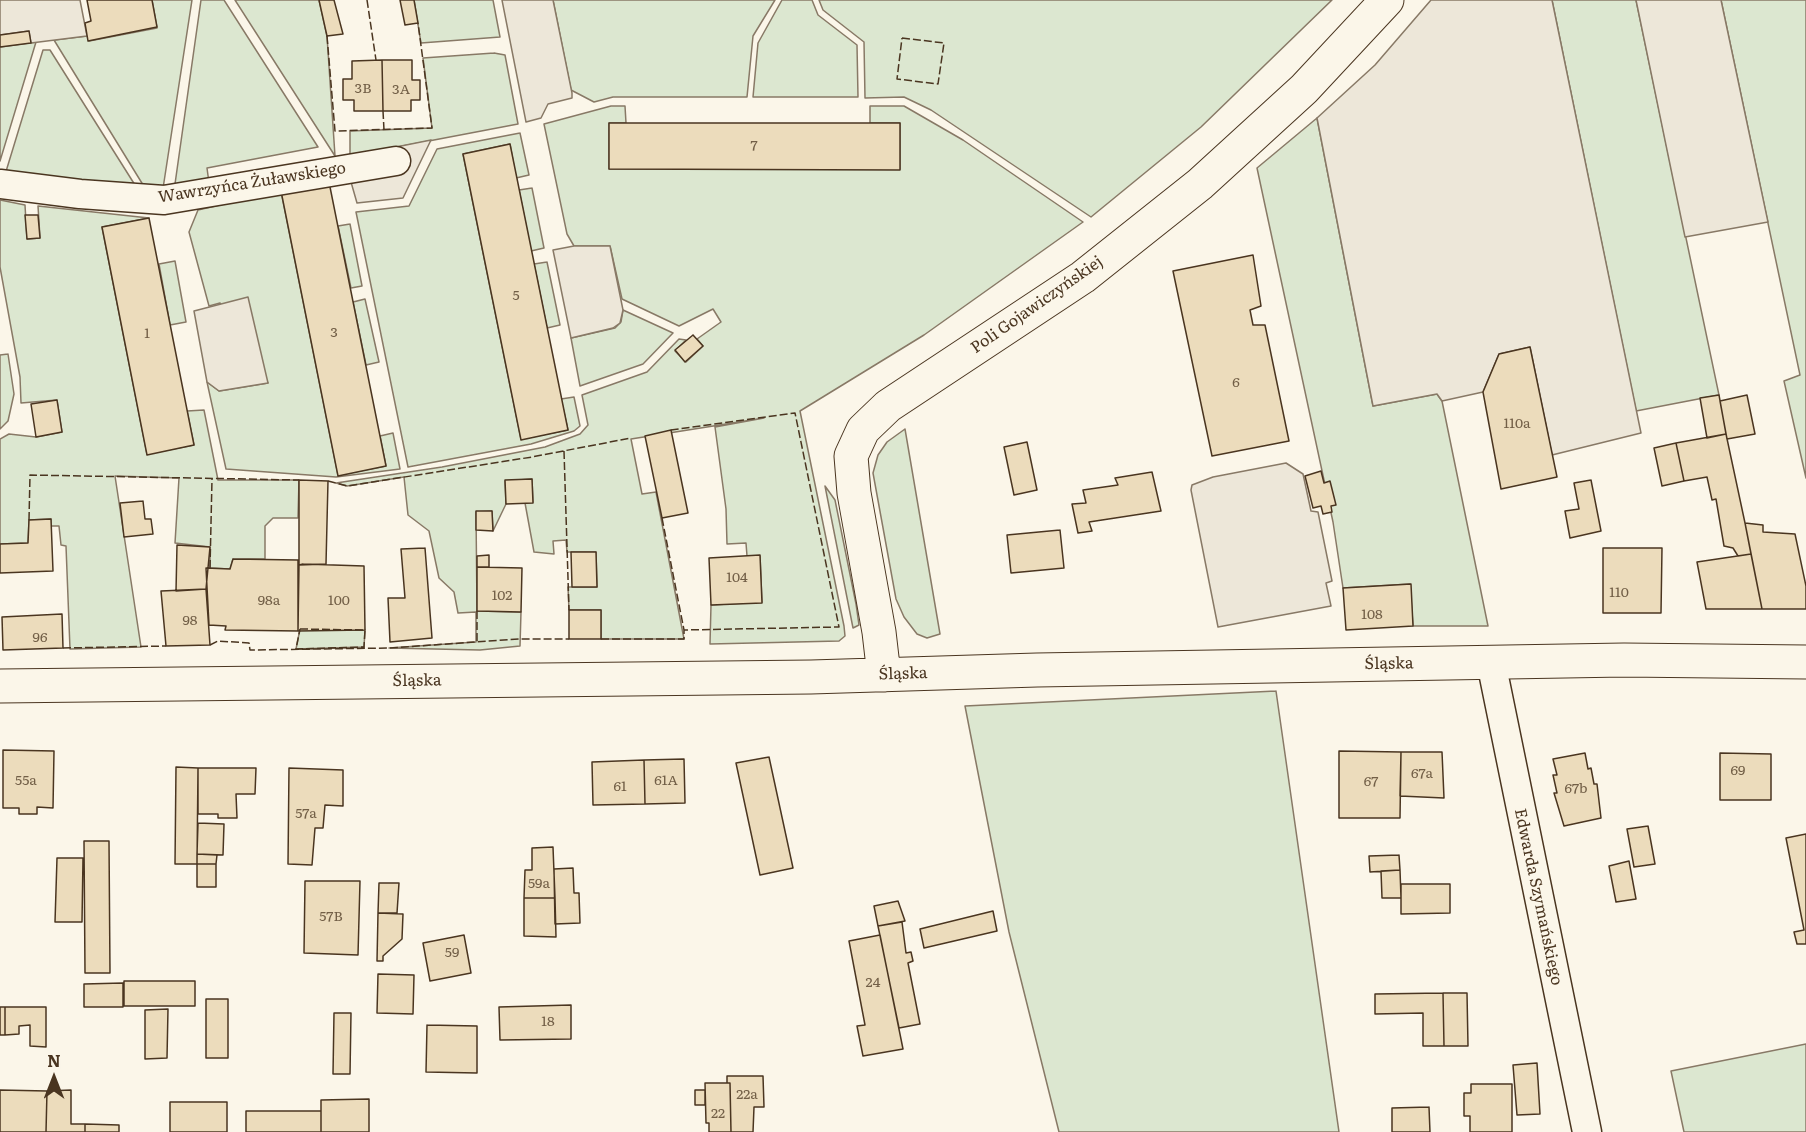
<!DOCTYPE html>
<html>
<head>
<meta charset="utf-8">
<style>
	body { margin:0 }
	#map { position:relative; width:1806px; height:1132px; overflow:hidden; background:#fbf6e9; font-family:Literata,serif }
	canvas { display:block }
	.north { position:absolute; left:24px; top:1048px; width:60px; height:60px; -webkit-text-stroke:4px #fbf6e9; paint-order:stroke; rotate:0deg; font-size:16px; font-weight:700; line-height:24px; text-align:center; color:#4a3520 }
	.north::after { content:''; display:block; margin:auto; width:21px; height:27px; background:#4a3520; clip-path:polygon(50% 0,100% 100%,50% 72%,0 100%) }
</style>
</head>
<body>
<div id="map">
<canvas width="1806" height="1132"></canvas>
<div class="north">N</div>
</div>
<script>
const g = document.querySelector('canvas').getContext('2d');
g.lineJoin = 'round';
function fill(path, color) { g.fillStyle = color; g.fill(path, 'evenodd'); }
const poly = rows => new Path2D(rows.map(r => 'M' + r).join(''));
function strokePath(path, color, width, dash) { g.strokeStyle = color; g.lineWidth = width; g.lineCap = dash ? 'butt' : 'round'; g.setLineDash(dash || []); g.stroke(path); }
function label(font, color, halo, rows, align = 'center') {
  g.font = font + ' Literata,serif'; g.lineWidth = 4.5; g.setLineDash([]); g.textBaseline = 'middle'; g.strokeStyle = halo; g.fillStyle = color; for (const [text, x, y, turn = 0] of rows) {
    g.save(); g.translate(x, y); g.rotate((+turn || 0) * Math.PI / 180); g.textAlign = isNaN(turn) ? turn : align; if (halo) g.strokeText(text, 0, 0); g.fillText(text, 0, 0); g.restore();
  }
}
const green = poly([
	[152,0,192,0,162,195,148,193,54,40,87,36,89,41,157,28,152,0],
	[201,0,224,0,318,147,207,168,209,183,174,191,201,0],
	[235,0,319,0,327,36,335,156,235,0],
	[414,0,493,0,500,37,421,43,414,0],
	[553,0,775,0,753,36,747,97,613,97,594,102,571,90,553,0],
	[782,0,812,0,818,15,857,45,858,97,753,97,758,43,782,0],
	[819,0,1332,0,1201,127,1091,217,931,110,904,97,865,98,864,42,823,10,819,0],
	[1552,0,1636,0,1719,395,1636,411,1552,0],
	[1721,0,1806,0,1806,478,1784,381,1800,375,1721,0],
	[36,42,0,161,0,47,36,42],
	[43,50,50,50,140,193,4,178,43,50],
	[494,53,505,55,518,124,350,156,350,131,432,128,423,58,494,53],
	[611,106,625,106,626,123,609,123,609,169,900,169,900,123,870,123,870,106,904,106,963,140,1083,222,924,335,800,411,844,626,845,636,839,641,710,644,711,605,762,602,760,556,747,556,746,543,727,544,726,509,715,427,764,418,631,439,642,494,656,492,684,639,601,639,601,610,569,610,568,587,597,587,596,552,567,552,566,540,553,541,554,554,534,552,525,503,533,502,532,479,505,481,506,504,493,531,492,511,476,512,477,611,521,612,520,646,480,650,389,648,476,642,476,612,458,613,454,592,439,578,429,531,408,515,404,477,347,486,336,483,442,467,545,447,580,434,588,425,582,395,647,372,679,339,686,340,675,351,686,362,703,346,697,339,721,322,713,309,679,326,622,299,610,246,574,246,567,234,544,124,611,106],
	[1317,118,1373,406,1437,394,1442,401,1488,626,1413,626,1410,584,1343,588,1333,522,1257,168,1317,118],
	[520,133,529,175,516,178,510,144,463,154,521,439,568,430,561,399,574,397,580,426,574,431,531,444,408,467,356,212,409,206,437,149,520,133],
	[532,188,544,248,531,251,519,190,532,188],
	[281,191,338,475,386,466,380,436,393,433,400,469,336,477,226,469,207,382,219,391,268,383,220,303,209,306,189,232,198,210,281,191],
	[0,200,25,205,27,239,40,238,38,206,149,218,102,227,147,454,194,445,187,411,204,410,218,480,299,480,298,518,273,518,265,526,265,559,233,559,230,569,210,568,210,547,175,543,179,478,115,476,141,647,70,649,66,546,61,545,59,526,51,526,51,519,29,520,28,543,0,544,0,439,9,434,36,437,62,432,57,400,21,403,20,377,0,267,0,200],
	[350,224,362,286,351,288,338,226,350,224],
	[175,261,186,322,170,325,159,264,175,261],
	[547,262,560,325,547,328,534,264,547,262],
	[365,299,379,362,366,365,353,302,365,299],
	[623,310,673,333,643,364,580,386,571,338,615,328,621,322,623,310],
	[8,354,14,394,8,421,0,429,0,355,8,354],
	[905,429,940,634,927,638,917,634,904,617,896,599,873,473,878,455,887,442,905,429],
	[825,486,835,500,856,604,859,625,853,628,825,486],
	[300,629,365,630,364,647,296,649,300,629],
	[1276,691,1339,1132,1059,1132,1009,932,965,706,1276,691],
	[1806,1044,1806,1132,1684,1132,1671,1071,1806,1044]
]);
const parking = poly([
	[0,0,80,0,87,36,31,43,29,31,0,35,0,0],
	[502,0,553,0,572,93,572,98,548,104,541,118,526,122,502,0],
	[1431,0,1552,0,1641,433,1552,455,1530,347,1499,354,1483,392,1442,401,1437,394,1373,406,1317,118,1375,65,1431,0],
	[1636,0,1721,0,1768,222,1685,237,1636,0],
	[431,140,403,198,357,203,351,182,336,159,431,140],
	[574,246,610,246,623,310,620,323,613,328,571,338,553,250,574,246],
	[248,297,268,383,219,391,207,382,194,311,248,297],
	[1286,463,1303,474,1311,511,1318,512,1332,581,1326,583,1331,606,1218,627,1191,490,1192,485,1213,477,1286,463]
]);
const building = poly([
	[87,0,152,0,157,27,88,41,85,23,91,21,87,0],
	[319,0,334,0,343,34,327,36,319,0],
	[400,0,414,0,418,23,405,25,400,0],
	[29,31,31,43,0,47,0,35,29,31],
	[382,60,412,60,412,80,420,80,420,100,411,100,411,111,383,111,382,60],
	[382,60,383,111,354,111,354,100,343,100,343,79,352,79,352,61,382,60],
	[609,123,900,123,900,170,609,169,609,123],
	[510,144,568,430,521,440,463,154,510,144],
	[329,182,386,466,338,476,281,191,329,182],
	[25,215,38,215,40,238,27,239,25,215],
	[149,218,194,445,147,455,102,227,149,218],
	[1253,255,1261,306,1250,310,1253,325,1265,325,1289,441,1212,456,1173,271,1253,255],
	[693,335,703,346,685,362,675,350,693,335],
	[1530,347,1557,477,1501,489,1483,392,1499,354,1530,347],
	[1719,395,1726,434,1707,438,1700,398,1719,395],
	[1747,395,1755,434,1727,439,1720,401,1747,395],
	[57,400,62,432,36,437,31,404,57,400],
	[671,430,688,513,662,518,645,436,671,430],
	[1726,434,1745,523,1751,554,1738,556,1733,548,1724,546,1716,499,1712,500,1707,477,1684,481,1676,443,1726,434],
	[1027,442,1037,490,1014,495,1004,447,1027,442],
	[1676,443,1684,481,1662,486,1654,448,1676,443],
	[1321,471,1324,483,1330,481,1336,505,1331,506,1332,512,1323,514,1321,506,1313,508,1305,476,1321,471],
	[1152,472,1161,511,1089,522,1092,531,1078,533,1072,504,1086,503,1083,490,1118,485,1115,478,1152,472],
	[532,479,533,503,506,504,505,480,532,479],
	[299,480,328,481,326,564,299,565,299,480],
	[1591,480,1601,531,1570,538,1565,511,1579,509,1574,483,1591,480],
	[143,501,145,519,151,519,153,534,124,537,120,503,143,501],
	[476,511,492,511,493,531,476,530,476,511],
	[51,519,53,571,0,573,0,544,28,543,29,520,51,519],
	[1745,523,1763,525,1763,532,1795,534,1806,586,1806,609,1762,609,1745,523],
	[1060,530,1064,568,1011,573,1007,535,1060,530],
	[177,545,210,547,206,589,176,591,177,545],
	[425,548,432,638,390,642,388,598,405,598,401,549,425,548],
	[1603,548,1662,548,1661,613,1603,613,1603,548],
	[571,552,596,552,597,587,572,587,571,552],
	[1751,554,1762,609,1706,609,1697,562,1751,554],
	[489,555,489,567,477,567,477,556,489,555],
	[760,555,762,603,711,605,709,558,760,555],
	[233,559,298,560,298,631,225,630,226,626,209,625,206,568,230,569,233,559],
	[303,564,364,566,365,630,298,631,299,565,303,564],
	[477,567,522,568,521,612,477,611,477,567],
	[1411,584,1413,626,1346,630,1343,588,1411,584],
	[206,589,210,645,166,646,161,591,206,589],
	[569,610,601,610,601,639,569,639,569,610],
	[62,614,63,648,3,650,2,617,62,614],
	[3,750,54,751,53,808,37,807,37,814,19,814,19,808,3,808,3,750],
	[1339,751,1401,752,1400,818,1339,818,1339,751],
	[1401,752,1442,752,1444,798,1400,796,1401,752],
	[1585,753,1588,769,1591,768,1594,784,1597,784,1601,818,1564,826,1554,793,1557,793,1553,775,1557,775,1553,759,1585,753],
	[1720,753,1771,754,1771,800,1720,800,1720,753],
	[769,757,793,868,760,875,736,763,769,757],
	[684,759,685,803,645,804,644,760,684,759],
	[644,760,645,804,593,805,592,762,644,760],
	[176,767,198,768,197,864,175,864,176,767],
	[198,768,256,768,255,794,236,794,237,818,218,818,218,814,198,814,198,768],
	[289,768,343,770,343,806,325,805,323,828,315,828,312,865,288,864,289,768],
	[198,823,224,824,223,855,197,854,198,823],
	[1648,826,1655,864,1634,867,1627,829,1648,826],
	[1806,834,1806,944,1797,944,1794,932,1804,930,1786,838,1806,834],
	[84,841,109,841,110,973,85,973,84,841],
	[553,847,555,898,524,898,525,870,532,870,532,848,553,847],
	[197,854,217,855,216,864,197,864,197,854],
	[1399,855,1400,870,1370,872,1369,856,1399,855],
	[57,858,83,858,82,922,55,922,57,858],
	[1629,861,1636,899,1616,902,1609,866,1629,861],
	[197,864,216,864,216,887,197,887,197,864],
	[573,868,574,893,579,893,580,923,555,924,554,869,573,868],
	[1400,870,1401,898,1382,898,1381,871,1400,870],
	[305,881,360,881,358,955,304,953,305,881],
	[379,883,399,883,397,913,378,913,379,883],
	[1401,884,1450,884,1450,913,1401,914,1401,884],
	[524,898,555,898,556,937,524,936,524,898],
	[898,901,905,921,878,926,874,906,898,901],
	[993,911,997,931,924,948,920,929,993,911],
	[378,913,403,914,402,939,383,956,383,961,377,961,378,913],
	[902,922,906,953,911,952,913,961,908,963,920,1024,899,1028,878,926,902,922],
	[464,935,471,973,430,981,423,943,464,935],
	[880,935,903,1049,863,1056,857,1026,865,1025,849,941,880,935],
	[378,974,414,975,413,1014,377,1013,378,974],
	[124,981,195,981,195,1006,124,1006,124,981],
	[123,983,123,1007,84,1007,84,984,123,983],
	[1443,993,1444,1046,1423,1046,1423,1013,1375,1014,1375,994,1443,993],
	[1443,993,1467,993,1468,1046,1444,1046,1443,993],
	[206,999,228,999,228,1058,206,1058,206,999],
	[571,1005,571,1039,500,1040,499,1007,571,1005],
	[0,1007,5,1007,5,1035,0,1035,0,1007],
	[5,1007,46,1007,46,1047,30,1046,30,1025,19,1026,19,1034,5,1035,5,1007],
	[168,1009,167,1058,145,1059,145,1010,168,1009],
	[334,1013,351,1013,350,1074,333,1074,334,1013],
	[427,1025,477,1026,477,1073,426,1072,427,1025],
	[1537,1063,1540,1114,1517,1115,1513,1065,1537,1063],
	[727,1076,763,1076,764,1107,754,1107,753,1132,731,1132,730,1083,727,1083,727,1076],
	[705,1083,730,1083,731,1132,709,1132,709,1123,706,1123,705,1083],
	[1471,1084,1512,1084,1512,1132,1470,1132,1470,1116,1464,1116,1464,1093,1471,1093,1471,1084],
	[0,1090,47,1091,46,1132,0,1132,0,1090],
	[71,1090,71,1124,85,1124,85,1132,46,1132,47,1091,71,1090],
	[695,1090,705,1090,705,1105,695,1105,695,1090],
	[369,1099,369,1132,321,1132,321,1100,369,1099],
	[170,1102,227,1102,227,1132,170,1132,170,1102],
	[1429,1107,1430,1132,1392,1132,1392,1108,1429,1107],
	[246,1111,321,1111,321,1132,246,1132,246,1111],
	[85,1124,119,1125,119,1132,85,1132,85,1124]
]);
const minor = poly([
	[0,184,80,194,164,200,396,161],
	[1491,662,1587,1132]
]);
const tertiary = poly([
	[884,675,879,632,854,493,851,456,863,430,888,406,1083,277,1200,184,1304,89,1387,0],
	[0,686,811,677,1037,670,1624,660,1806,662]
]);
const fence = poly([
	[367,0,376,60],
	[327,36,335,131,432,128,418,23],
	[902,38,944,43,938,84,897,79,902,38],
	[383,111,384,130],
	[564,451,569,610],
	[328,481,347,486,532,457,631,438],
	[662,518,684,630],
	[29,520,30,475,299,480],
	[210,568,212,479],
	[477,611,477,642],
	[300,629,365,630,364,647,296,649,300,629],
	[601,639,684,639,684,630,839,627,795,413,671,430],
	[210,645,218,641,249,643,250,650,389,648,519,639,569,639],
	[63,648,166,646]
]);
const numberNames = [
	["3B",363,89],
	["3A",401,90],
	["7",754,146],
	["5",516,296],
	["3",334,333],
	["1",147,334],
	["6",1236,383],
	["110a",1517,424],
	["104",737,578],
	["110",1619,593],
	["102",502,596],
	["98a",269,601],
	["100",339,601],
	["108",1372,615],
	["98",190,621],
	["96",40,638],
	["69",1738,771],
	["67a",1422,774],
	["55a",26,781],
	["61A",666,781],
	["67",1371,782],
	["61",620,787],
	["67b",1576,789],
	["57a",306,814],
	["59a",539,884],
	["57B",331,917],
	["59",452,953],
	["24",873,983],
	["18",548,1022],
	["22a",747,1095],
	["22",718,1114]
];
const streetNames = [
	["Wawrzyńca Żuławskiego",252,183,-9],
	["Poli Gojawiczyńskiej",1037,305,-35],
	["Śląska",1389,664,-1],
	["Śląska",903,674,-2],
	["Śląska",417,681,-1],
	["Edwarda Szymańskiego",1538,897,78]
];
fill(green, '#dce7d0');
strokePath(green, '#887966', 1.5);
fill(parking, '#ede7d9');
strokePath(parking, '#887966', 1.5);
fill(building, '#ecdcbc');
strokePath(building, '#4a3520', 1.5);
strokePath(minor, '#4a3520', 31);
strokePath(tertiary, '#4a3520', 35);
strokePath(minor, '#fbf6e9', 28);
strokePath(tertiary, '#fbf6e9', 33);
strokePath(fence, '#4a3520', 1.5, [8, 3]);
label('14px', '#725f47', null, numberNames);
label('16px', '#4a3520', '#fbf6e9', streetNames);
</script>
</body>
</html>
